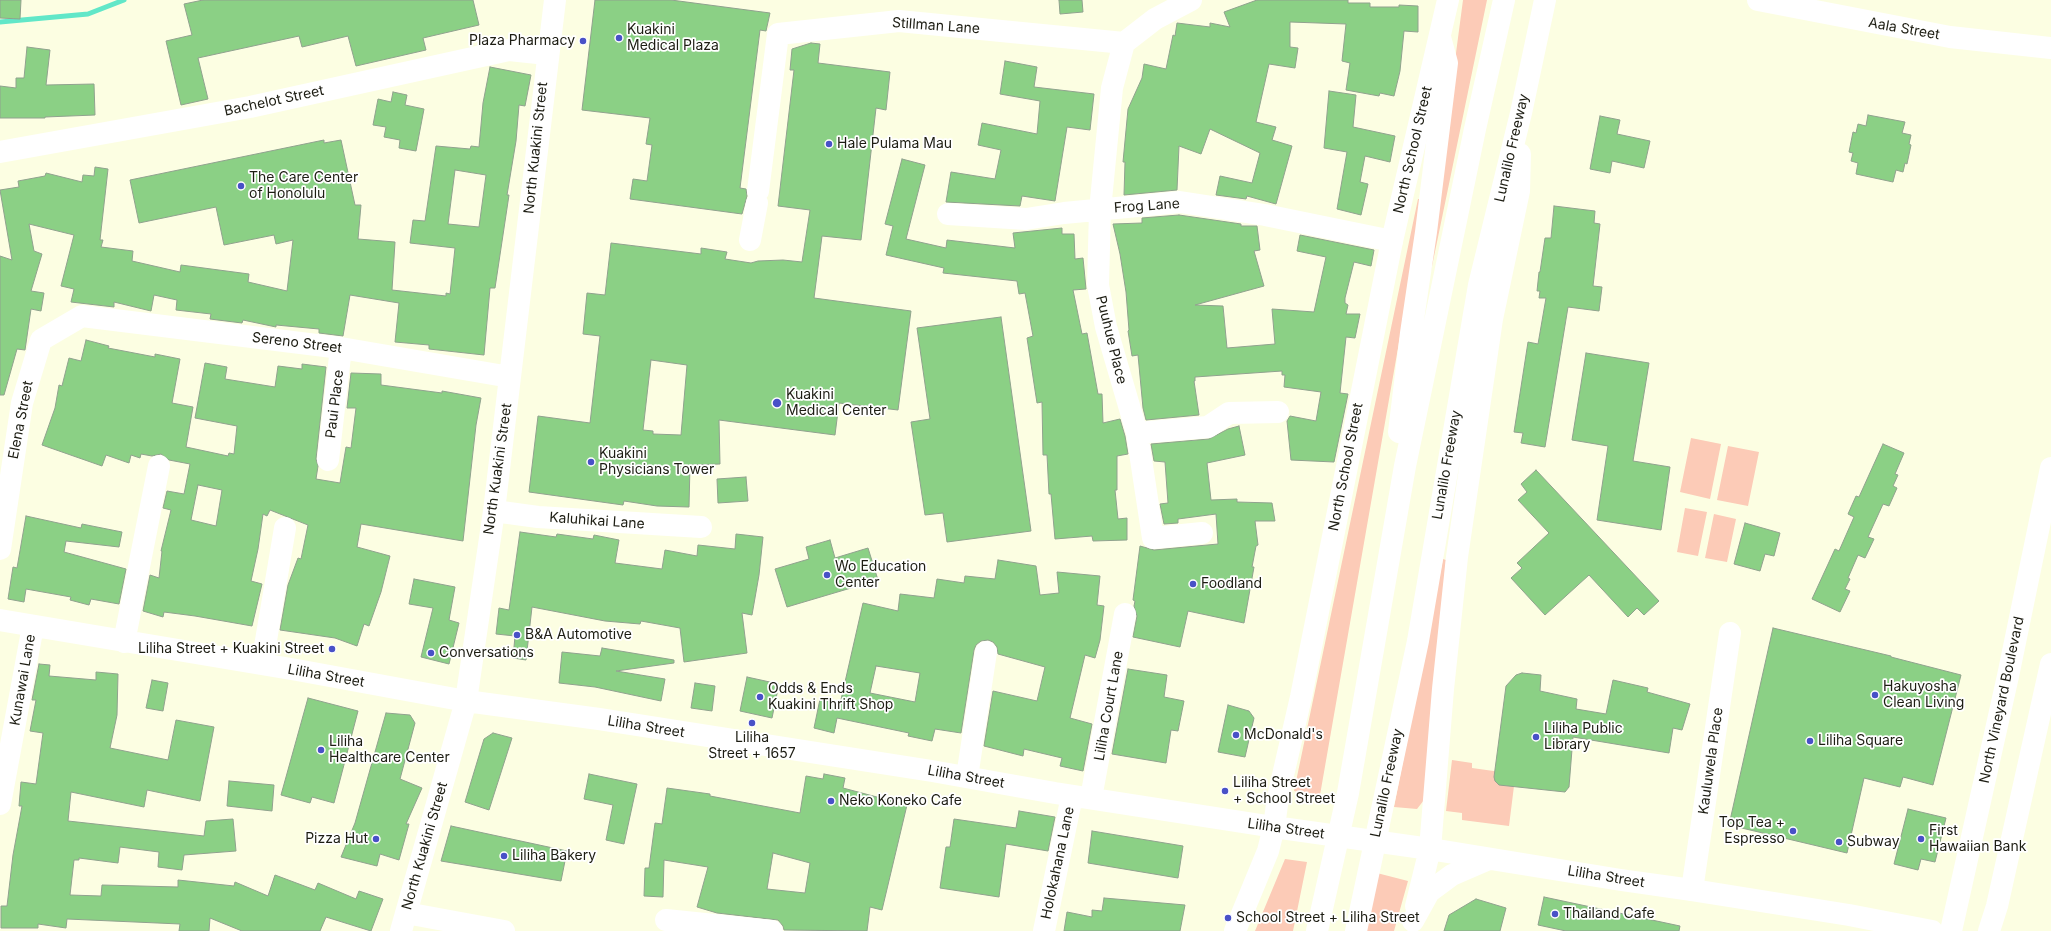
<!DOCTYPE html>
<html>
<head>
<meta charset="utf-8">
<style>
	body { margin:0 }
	canvas { display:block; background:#fcfee2 }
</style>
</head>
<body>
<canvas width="2051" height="931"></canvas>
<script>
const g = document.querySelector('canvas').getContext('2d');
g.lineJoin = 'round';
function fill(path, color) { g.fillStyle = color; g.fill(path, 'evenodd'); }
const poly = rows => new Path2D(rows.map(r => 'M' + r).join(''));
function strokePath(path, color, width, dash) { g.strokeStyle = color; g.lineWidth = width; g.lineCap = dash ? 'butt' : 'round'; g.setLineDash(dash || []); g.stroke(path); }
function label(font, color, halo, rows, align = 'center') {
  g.font = font + ' Inter,sans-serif'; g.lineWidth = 3.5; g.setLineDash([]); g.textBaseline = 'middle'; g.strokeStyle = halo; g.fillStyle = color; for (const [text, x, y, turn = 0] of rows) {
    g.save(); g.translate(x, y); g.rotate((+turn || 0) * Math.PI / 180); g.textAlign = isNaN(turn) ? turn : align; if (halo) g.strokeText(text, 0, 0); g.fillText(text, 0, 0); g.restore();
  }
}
const green = poly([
	[1463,0,1487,0,1431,271,1449,106],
	[1418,199,1424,199,1320,795,1294,791],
	[1691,438,1721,444,1710,499,1680,492],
	[1728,446,1759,452,1748,506,1717,500],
	[1685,508,1707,512,1698,556,1677,552],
	[1714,514,1736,519,1727,562,1705,558],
	[1443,559,1446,560,1424,800,1417,809,1394,807],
	[1452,760,1472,763,1472,768,1508,773,1515,778,1509,826,1462,820,1462,813,1446,811],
	[1285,859,1307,862,1293,931,1255,931],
	[1373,872,1408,881,1394,931,1361,931]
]);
const stream = poly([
	[0,22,88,14,124,0]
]);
const building = poly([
	[0,0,21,0,20,19,0,18,0,0],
	[203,0,473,0,479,25,423,38,426,50,356,66,348,36,302,47,299,36,198,58,208,99,181,105,166,41,192,35,184,4,203,0],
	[595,0,671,0,770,13,766,31,760,30,740,188,746,189,747,196,742,214,630,199,633,179,647,181,652,145,646,144,650,118,582,110,595,0],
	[1059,0,1082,0,1083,12,1060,14,1059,0],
	[1257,0,1348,0,1348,3,1370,3,1370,7,1399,7,1399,5,1418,6,1418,32,1404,31,1400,71,1394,96,1380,93,1379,96,1346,90,1350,63,1342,61,1346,24,1290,22,1290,47,1298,48,1295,68,1269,64,1256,122,1276,127,1272,140,1292,146,1276,204,1247,196,1246,199,1216,195,1220,176,1252,183,1260,153,1210,129,1201,154,1179,146,1177,190,1124,195,1125,162,1123,162,1128,109,1142,78,1144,64,1166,69,1173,35,1175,36,1177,23,1210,27,1210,23,1230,27,1224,12,1257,0],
	[811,43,820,44,818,63,890,72,886,110,876,108,861,240,822,236,814,298,911,311,898,410,839,403,835,435,719,420,720,464,690,465,689,507,657,506,624,501,623,505,529,492,538,416,590,423,600,336,583,334,587,293,605,295,611,243,701,254,701,248,727,252,725,259,751,263,758,261,783,260,802,262,810,210,778,206,794,70,790,70,792,49,811,43],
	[651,360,687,365,681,435,653,434,653,431,643,430,651,360],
	[27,47,50,50,46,85,94,84,95,115,45,117,45,118,0,118,0,86,16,88,16,78,24,78,27,47],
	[1005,61,1037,67,1034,87,1094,94,1090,130,1067,127,1055,201,1022,196,1020,206,946,202,951,172,995,179,1001,150,978,145,982,123,1037,134,1040,101,1000,94,1005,61],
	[490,67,531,75,525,106,519,105,516,141,507,195,509,195,495,288,490,288,484,355,429,349,429,345,395,342,399,303,350,295,343,336,319,333,319,329,276,325,276,327,243,320,242,323,210,319,211,314,176,310,177,300,154,295,151,311,114,302,114,307,71,302,74,289,61,286,74,235,29,224,34,251,42,254,31,291,44,293,41,311,31,309,25,350,17,349,4,395,0,395,0,256,12,260,0,190,19,187,18,181,45,176,46,173,82,182,83,175,94,176,95,167,108,169,100,240,103,240,101,247,133,251,132,261,180,272,181,265,249,274,248,282,287,291,293,240,276,244,274,235,224,245,216,207,139,223,130,180,324,140,324,143,341,140,355,205,361,205,358,239,395,242,392,290,446,296,446,293,450,294,455,248,410,243,413,220,425,221,436,146,470,149,471,146,479,147,483,103,490,67],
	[455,170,486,175,479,227,448,224,455,170],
	[1329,91,1356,95,1353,127,1395,136,1390,162,1365,156,1360,182,1368,184,1361,215,1337,209,1347,152,1324,148,1329,91],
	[393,92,407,95,405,105,424,109,416,151,399,148,400,140,384,137,386,127,373,125,378,99,391,102,393,92],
	[1868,115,1905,122,1902,133,1911,135,1909,144,1911,145,1907,164,1905,163,1903,172,1896,170,1893,182,1856,174,1858,163,1851,161,1853,153,1849,152,1853,132,1856,133,1858,124,1866,126,1868,115],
	[1600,116,1620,120,1617,134,1650,141,1644,168,1612,161,1610,173,1590,169,1600,116],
	[902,159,925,165,906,239,946,248,947,240,1015,248,1013,233,1062,228,1062,234,1074,234,1075,259,1083,258,1086,289,1073,290,1082,334,1087,333,1098,394,1102,394,1103,423,1120,419,1125,436,1128,454,1117,456,1117,490,1115,490,1118,519,1127,518,1127,540,1093,541,1092,536,1055,539,1051,494,1049,494,1047,455,1043,455,1042,402,1037,403,1027,338,1033,336,1025,293,1019,294,1017,281,943,273,944,268,886,255,893,226,885,224,902,159],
	[1554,206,1595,211,1594,223,1600,224,1593,286,1602,287,1599,311,1568,307,1545,447,1521,443,1523,433,1514,432,1528,342,1538,344,1546,298,1539,298,1540,291,1537,291,1539,272,1540,272,1545,238,1551,238,1554,206],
	[1179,215,1241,224,1241,226,1257,226,1260,250,1254,251,1264,286,1195,305,1223,306,1227,348,1275,344,1272,309,1314,312,1326,257,1297,251,1300,235,1374,250,1371,266,1354,262,1345,298,1345,303,1348,305,1346,314,1360,314,1355,338,1346,337,1340,393,1348,394,1334,462,1291,460,1287,421,1290,416,1316,421,1321,392,1284,387,1285,375,1282,375,1282,371,1195,377,1195,381,1194,381,1199,415,1146,420,1143,408,1138,355,1132,356,1128,331,1129,330,1126,292,1120,254,1113,224,1142,223,1142,218,1179,215],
	[1001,317,1031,531,947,542,943,513,925,515,911,422,930,419,917,328,1001,317],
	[86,340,109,346,108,348,155,357,155,354,180,359,172,403,193,407,186,447,228,456,229,453,234,454,237,426,195,418,205,363,227,367,225,379,275,387,278,366,302,369,302,364,326,367,316,459,318,466,316,479,340,483,346,447,351,448,356,408,347,408,351,373,381,374,381,385,442,393,442,391,481,398,476,425,463,541,361,524,357,547,390,556,381,592,369,626,364,624,357,646,335,638,280,630,288,585,298,558,301,559,308,525,270,510,267,516,263,514,258,549,251,581,262,584,252,626,195,616,164,612,163,617,143,611,150,575,159,578,162,551,161,551,171,510,163,508,167,491,184,494,190,464,169,460,161,454,152,456,141,454,140,458,131,455,129,463,106,455,102,466,42,445,55,408,59,385,62,386,69,358,81,361,86,340],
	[198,485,222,490,216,526,191,520,198,485],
	[1586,353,1649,363,1633,461,1670,467,1661,530,1597,520,1608,446,1572,440,1586,353],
	[1239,426,1245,455,1207,463,1211,500,1237,499,1237,502,1272,503,1275,521,1255,521,1258,545,1256,546,1252,567,1254,567,1244,623,1188,611,1180,647,1133,637,1137,616,1134,606,1135,601,1133,600,1140,546,1154,550,1218,544,1216,514,1178,519,1178,523,1164,524,1160,504,1168,503,1165,462,1154,461,1151,444,1209,439,1228,429,1239,426],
	[1883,444,1904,453,1895,474,1898,475,1893,486,1897,488,1889,506,1883,504,1868,537,1874,539,1865,558,1858,555,1848,578,1850,579,1845,589,1850,591,1840,612,1812,599,1835,549,1839,551,1854,517,1848,514,1856,496,1859,497,1883,444],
	[1536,470,1659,601,1644,615,1637,608,1628,617,1589,575,1545,615,1511,578,1522,568,1517,563,1549,533,1518,500,1527,492,1521,484,1536,470],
	[746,477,748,501,718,503,717,479,746,477],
	[26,516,81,528,82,524,122,532,119,547,66,541,64,552,126,569,119,604,91,599,89,605,70,600,71,597,26,589,24,602,8,599,13,567,17,568,26,516],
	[1745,523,1780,533,1774,556,1765,554,1760,571,1734,564,1745,523],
	[520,532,556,537,557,534,593,539,594,535,619,540,615,563,662,569,665,550,697,556,698,545,735,549,736,534,763,537,759,575,752,615,742,613,747,653,684,662,680,628,641,621,640,624,605,621,532,607,526,660,513,658,515,636,496,634,499,608,509,610,520,532],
	[830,540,835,558,868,548,878,580,787,607,775,569,809,559,806,547,830,540],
	[998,560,1036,566,1040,595,1059,593,1057,572,1100,576,1097,605,1104,606,1100,640,1095,658,1085,655,1070,718,1092,724,1083,771,1060,766,1062,758,1024,749,1023,756,984,746,993,691,1037,701,1045,667,998,654,997,647,993,642,988,640,981,641,976,645,974,650,961,733,935,729,932,741,908,736,909,733,837,718,834,733,814,728,820,699,840,704,863,603,898,611,900,594,934,598,937,579,964,583,965,576,995,579,998,560],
	[876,666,920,673,915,702,870,693,876,666],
	[414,579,455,587,449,620,459,623,449,664,421,657,433,608,409,604,414,579],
	[1773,628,1891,656,1891,657,1961,675,1933,785,1903,777,1900,787,1864,778,1847,853,1729,825,1773,628],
	[602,648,674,660,674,663,616,671,665,679,661,701,595,687,559,683,562,652,600,656,602,648],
	[39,664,50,665,49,676,96,680,96,672,118,674,117,715,110,748,168,760,176,720,214,727,200,801,147,790,144,807,71,792,68,821,204,836,206,821,233,819,236,851,184,855,182,870,158,867,159,852,120,847,118,863,79,858,79,860,74,860,70,895,101,896,102,885,178,887,178,880,234,886,235,882,268,896,275,875,315,890,318,883,356,899,359,891,383,899,371,931,326,917,320,931,242,931,210,918,209,931,179,931,180,924,67,919,66,928,38,924,38,928,1,928,1,906,7,906,13,855,22,806,19,806,21,782,36,784,43,733,30,731,36,700,32,700,39,664],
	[1128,669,1167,675,1164,697,1184,701,1178,731,1171,730,1166,763,1112,754,1128,669],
	[1522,673,1541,675,1540,691,1577,699,1576,709,1606,714,1613,680,1648,688,1647,692,1690,704,1682,730,1673,728,1669,753,1573,737,1569,787,1565,792,1499,785,1495,781,1494,777,1506,686,1516,675,1522,673],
	[747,677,779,684,772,718,740,711,747,677],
	[152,680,168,683,163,711,146,708,152,680],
	[695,683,715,686,712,711,691,708,695,683],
	[308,698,358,711,334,803,312,797,310,803,281,795,308,698],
	[1228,705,1249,711,1254,718,1245,757,1218,752,1228,705],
	[386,713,410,715,415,723,400,779,422,788,406,824,409,824,399,860,380,854,377,866,341,857,355,823,386,713],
	[493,733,512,738,489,810,465,802,484,739,493,733],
	[589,774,637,784,624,844,606,840,613,805,584,799,589,774],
	[824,774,845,778,843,788,907,805,882,910,870,907,867,931,784,930,783,926,778,920,717,913,697,907,708,867,664,860,663,897,644,896,645,868,649,868,655,823,662,824,667,788,710,794,710,796,800,813,806,776,823,779,824,774],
	[773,853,810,863,805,893,767,889,773,853],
	[229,781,274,785,272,811,227,806,229,781],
	[1908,809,1946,818,1935,862,1921,859,1918,870,1894,864,1908,809],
	[1019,811,1055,817,1048,851,1006,844,999,897,940,888,946,847,950,847,954,819,1016,828,1019,811],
	[451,826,567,851,561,881,441,861,451,826],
	[1092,831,1183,846,1178,878,1088,863,1092,831],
	[1544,897,1680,926,1679,931,1566,931,1538,925,1544,897],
	[1104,898,1185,905,1180,931,1064,931,1067,912,1092,917,1092,910,1102,911,1104,898],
	[1476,899,1506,908,1500,931,1444,931,1449,915,1476,899]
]);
const minor = poly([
	[1758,0,1950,37,2051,48],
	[1124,43,1112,88,1100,210,1098,285,1106,327,1137,433,1153,538,1202,533],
	[0,152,250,107,509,50,547,54],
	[758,191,778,34,899,21,1124,43,1155,19,1191,0],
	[948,214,1026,219,1064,213,1180,202,1265,215,1392,241],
	[750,240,757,203],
	[1137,433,1208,427,1229,413,1278,412],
	[328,460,341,348],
	[494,511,538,517,701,527],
	[0,549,22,403,41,340,82,316,341,348,510,377],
	[0,620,297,670,466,701,599,719,932,771,1055,793,1274,827],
	[124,642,159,466],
	[262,664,285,528],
	[967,777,986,652],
	[1091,798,1125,614],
	[0,804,33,626],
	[1692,890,1730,633],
	[406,913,504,931],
	[666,920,772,931],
	[401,931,466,701,494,511,555,0],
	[1044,931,1072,796]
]);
const major = poly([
	[1274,827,1430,849,1621,880,1692,890,1849,915,1932,931],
	[1416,906,1430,849],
	[1413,921,1429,892,1452,875,1489,859],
	[1235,931,1268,851,1274,827,1278,797,1301,697,1392,241,1448,0],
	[1951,931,2008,676,2051,468],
	[1989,931,1997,906,2051,664]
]);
const highway = poly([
	[1399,432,1411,333,1426,232,1447,63,1440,37],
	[1430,849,1443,689,1457,557,1492,319,1519,191,1520,154],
	[1317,931,1348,793,1405,466,1475,129,1504,0],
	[1356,931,1418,641,1479,285,1521,113,1545,0]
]);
const markers = [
	[619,38,4,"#4851c7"],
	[583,41,4,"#4851c7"],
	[829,144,4,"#4851c7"],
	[241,186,4,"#4851c7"],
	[777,403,5,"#4851c7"],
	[591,462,4,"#4851c7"],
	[827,575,4,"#4851c7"],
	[1193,584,4,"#4851c7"],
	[517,635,4,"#4851c7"],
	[332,649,4,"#4851c7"],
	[431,653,4,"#4851c7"],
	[1875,695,4,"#4851c7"],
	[760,697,4,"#4851c7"],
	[752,723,4,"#4851c7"],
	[1236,735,4,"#4851c7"],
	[1536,737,4,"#4851c7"],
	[1810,741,4,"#4851c7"],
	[321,750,4,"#4851c7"],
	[1225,791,4,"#4851c7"],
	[831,801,4,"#4851c7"],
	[1793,831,4,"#4851c7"],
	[376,839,4,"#4851c7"],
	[1921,839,4,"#4851c7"],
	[1839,842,4,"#4851c7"],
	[504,856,4,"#4851c7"],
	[1555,914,4,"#4851c7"],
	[1228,918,4,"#4851c7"]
];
const streetNames = [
	["Stillman Lane",936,26,4],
	["Aala Street",1904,29,10],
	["Bachelot Street",274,101,-12],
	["North Kuakini Street",536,148,-84],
	["Lunalilo Freeway",1512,148,-77],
	["North School Street",1413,150,-77],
	["Frog Lane",1147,206,-4],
	["Puuhue Place",1111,340,76],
	["Sereno Street",297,343,7],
	["Paui Place",335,404,-83],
	["Elena Street",21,420,-79],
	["Lunalilo Freeway",1447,465,-80],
	["North School Street",1346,467,-79],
	["North Kuakini Street",498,469,-82],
	["Kaluhikai Lane",597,521,4],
	["Liliha Street",326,676,10],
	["Kunawai Lane",23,680,-80],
	["North Vineyard Boulevard",2002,700,-78],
	["Liliha Court Lane",1109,706,-80],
	["Liliha Street",646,727,9],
	["Kauluwela Place",1711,761,-82],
	["Liliha Street",966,777,10],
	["Lunalilo Freeway",1387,783,-78],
	["Liliha Street",1286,829,8],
	["North Kuakini Street",425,846,-74],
	["Holokahana Lane",1058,863,-78],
	["Liliha Street",1606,877,9]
];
const poiNames = [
	["Kuakini",627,30],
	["Medical Plaza",627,46],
	["Plaza Pharmacy",575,41,"right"],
	["Hale Pulama Mau",837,144],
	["The Care Center",249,178],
	["of Honolulu",249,194],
	["Kuakini",786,395],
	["Medical Center",786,411],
	["Kuakini",599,454],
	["Physicians Tower",599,470],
	["Wo Education",835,567],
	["Center",835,583],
	["Foodland",1201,584],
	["B&A Automotive",525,635],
	["Liliha Street + Kuakini Street",324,649,"right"],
	["Conversations",439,653],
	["Hakuyosha",1883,687],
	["Clean Living",1883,703],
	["Odds & Ends",768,689],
	["Kuakini Thrift Shop",768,705],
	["Liliha Public",1544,729],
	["Library",1544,745],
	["McDonald's",1244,735],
	["Liliha",752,738,"center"],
	["Street + 1657",752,754,"center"],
	["Liliha Square",1818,741],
	["Liliha",329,742],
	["Healthcare Center",329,758],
	["Liliha Street",1233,783],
	["+ School Street",1233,799],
	["Neko Koneko Cafe",839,801],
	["Top Tea +",1785,823,"right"],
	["Espresso",1785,839,"right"],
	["First",1929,831],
	["Hawaiian Bank",1929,847],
	["Pizza Hut",368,839,"right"],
	["Subway",1847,842],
	["Liliha Bakery",512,856],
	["Thailand Cafe",1563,914],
	["School Street + Liliha Street",1236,918]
];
fill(green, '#fccbb7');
strokePath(stream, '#61e7c8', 5);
fill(building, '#8bd085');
strokePath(building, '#90a28e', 1);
strokePath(minor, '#fff', 22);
strokePath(major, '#fff', 22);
strokePath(highway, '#fff', 22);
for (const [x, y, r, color] of markers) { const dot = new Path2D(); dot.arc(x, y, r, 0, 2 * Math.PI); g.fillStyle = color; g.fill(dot); strokePath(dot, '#fff', 1.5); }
label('14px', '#1d1d13', '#fff', streetNames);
label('14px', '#1d1d13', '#fff', poiNames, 'left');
</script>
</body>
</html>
